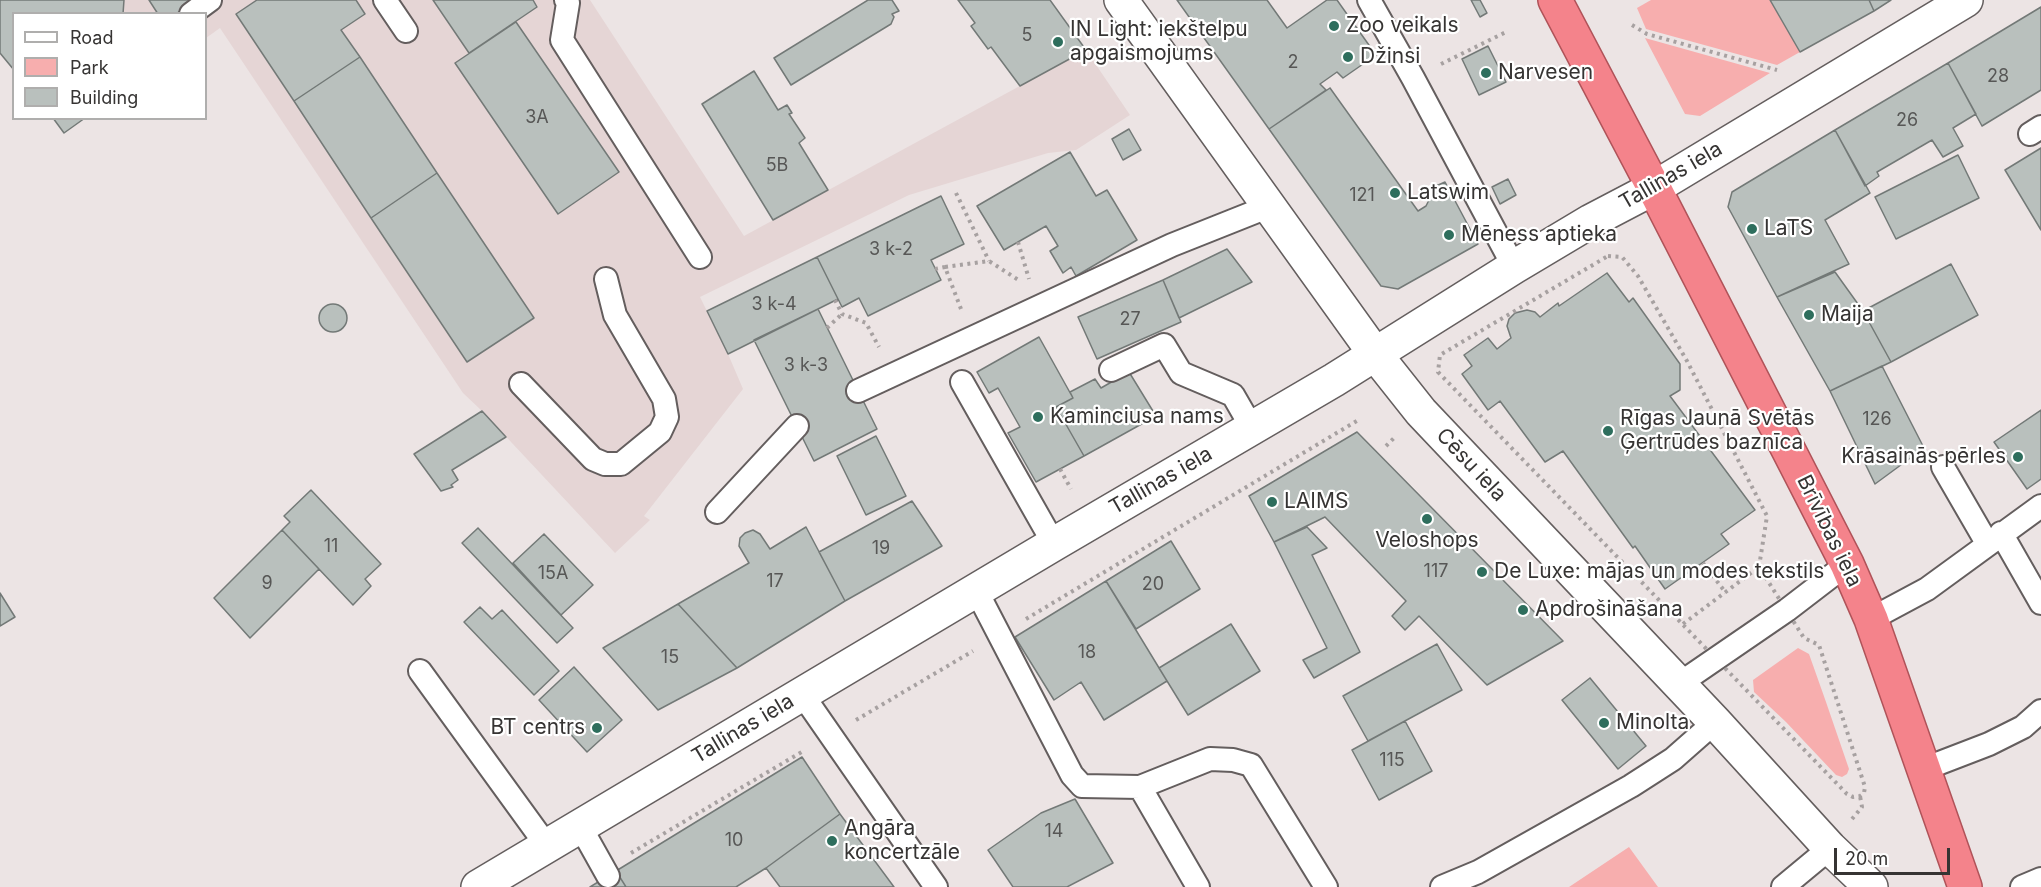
<!DOCTYPE html>
<html>
<head>
<meta charset="utf-8">
<style>
	body { margin:0 }
	#map { position:relative; width:2041px; height:887px; overflow:hidden; background:#ece4e4; font-family:Inter,sans-serif }
	canvas { display:block }
	.legend { position:absolute; left:12px; top:12px; width:195px; height:108px; box-sizing:border-box; background:#fff; border:2px solid #afaead; margin:0; padding:8px 10px; list-style:none; font-size:18px; color:#363433 }
	.legend li { display:flex; align-items:center; gap:12px; height:30px }
	.legend b { width:30px; border:2px solid #afaead }
	.scale { position:absolute; left:1834px; top:848px; width:116px; height:27px; box-sizing:border-box; border:3px solid #363433; border-top:0; padding-left:8px; font-size:18px; line-height:21px; white-space:nowrap; color:#363433; -webkit-text-stroke:4px #fff; paint-order:stroke }
</style>
</head>
<body>
<div id="map">
<canvas width="2041" height="887"></canvas>
<ul class="legend">
<li><b style="height:8px;background:#fff"></b>Road</li>
<li><b style="height:16px;background:#f7aeae"></b>Park</li>
<li><b style="height:16px;background:#b9c0bd"></b>Building</li>
</ul>
<div class="scale">20 m</div>
</div>
<script>
const g = document.querySelector('canvas').getContext('2d');
g.lineJoin = 'round';
function fill(path, color) { g.fillStyle = color; g.fill(path, 'evenodd'); }
const poly = rows => new Path2D(rows.map(r => 'M' + r).join(''));
function strokePath(path, color, width, dash) { g.strokeStyle = color; g.lineWidth = width; g.lineCap = dash ? 'butt' : 'round'; g.setLineDash(dash || []); g.stroke(path); }
function label(font, color, halo, rows, align = 'center') {
  g.font = font + ' Inter,sans-serif'; g.lineWidth = 4.5; g.setLineDash([]); g.textBaseline = 'middle'; g.strokeStyle = halo; g.fillStyle = color; for (const [text, x, y, turn = 0] of rows) {
    g.save(); g.translate(x, y); g.rotate((+turn || 0) * Math.PI / 180); g.textAlign = isNaN(turn) ? turn : align; if (halo) g.strokeText(text, 0, 0); g.fillText(text, 0, 0); g.restore();
  }
}
const built = poly([
	[0,0,590,0,744,236,1086,50,1130,115,1076,150,1048,153,909,195,700,297,728,354,743,389,644,516,650,520,615,553,482,411,463,393,220,28,206,38,206,14,14,14,13,70,0,53]
]);
const green = poly([
	[1651,0,1770,0,1800,52,1777,65,1646,29,1637,8],
	[1645,38,1770,73,1700,116,1685,114],
	[1798,648,1809,654,1826,702,1849,769,1847,774,1842,777,1836,775,1786,722,1754,692,1753,680],
	[1629,847,1658,887,1569,887]
]);
const building = poly([
	[0,0,124,0,123,14,14,14,14,70,0,53,0,0],
	[149,0,195,0,176,14,158,14,149,0],
	[257,0,356,0,365,14,341,30,360,57,294,101,236,14,257,0],
	[433,0,533,0,537,7,469,53,433,0],
	[868,0,892,0,899,11,892,14,894,17,891,24,791,85,774,58,868,0],
	[958,0,1050,0,1086,50,1020,86,991,47,988,49,971,26,975,23,958,0],
	[1177,0,1267,0,1287,28,1327,0,1337,0,1376,55,1343,78,1337,72,1320,84,1326,90,1269,129,1177,0],
	[1471,0,1480,0,1487,13,1480,17,1471,0],
	[1770,0,1869,0,1874,11,1800,52,1770,0],
	[1869,0,1891,0,1874,11,1869,0],
	[2041,7,2041,90,1982,126,1948,63,2041,7],
	[516,22,619,172,558,214,455,63,516,22],
	[1488,46,1506,82,1479,95,1462,59,1488,46],
	[360,57,437,173,371,218,294,101,360,57],
	[1948,63,1976,114,1953,128,1963,146,1943,157,1932,140,1877,172,1879,176,1865,186,1835,130,1948,63],
	[754,71,778,110,787,105,792,113,789,114,805,138,799,143,828,190,773,220,702,104,754,71],
	[1330,88,1418,211,1426,206,1436,186,1445,182,1478,244,1398,289,1381,286,1269,129,1330,88],
	[53,118,85,118,64,133,53,118],
	[1129,129,1141,150,1123,160,1112,139,1129,129],
	[1835,130,1870,193,1825,220,1849,264,1777,297,1728,207,1732,192,1835,130],
	[2041,148,2041,230,2005,170,2041,148],
	[1070,152,1096,196,1107,190,1137,240,1076,276,1071,267,1063,273,1050,251,1058,246,1046,226,1004,250,977,206,1070,152],
	[1958,155,1979,198,1896,239,1875,197,1958,155],
	[437,173,534,318,467,362,371,218,437,173],
	[1508,179,1516,195,1500,204,1492,187,1508,179],
	[941,196,964,244,931,260,941,280,868,316,859,298,842,307,817,257,941,196],
	[1227,249,1252,282,1179,318,1163,280,1227,249],
	[817,257,838,299,728,354,707,311,817,257],
	[1951,264,1978,315,1891,362,1863,311,1951,264],
	[1835,272,1863,311,1891,362,1830,391,1777,297,1835,272],
	[1607,273,1629,302,1633,298,1680,364,1680,390,1670,396,1755,510,1721,534,1729,544,1665,589,1635,546,1633,548,1563,451,1545,462,1500,401,1488,410,1462,374,1472,366,1464,355,1488,338,1497,349,1511,338,1507,326,1509,319,1515,313,1527,310,1535,312,1540,317,1558,303,1559,306,1607,273],
	[1163,280,1181,322,1097,359,1078,317,1163,280],
	'319 318a14 14 0 1 1 28 0a14 14 0 1 1-28 0Z',
	[818,309,877,429,814,461,754,340,818,309],
	[1039,337,1073,398,1056,407,1084,456,1036,482,1008,433,1020,427,998,388,989,393,977,372,1039,337],
	[1882,366,1924,448,1875,484,1830,391,1882,366],
	[1129,372,1156,416,1084,456,1056,407,1073,398,1070,392,1095,379,1101,388,1129,372],
	[2041,410,2041,479,2027,489,1994,442,2041,410],
	[482,411,506,437,452,470,458,480,451,485,453,487,441,491,414,454,482,411],
	[1357,432,1563,641,1487,685,1419,616,1405,630,1392,616,1406,601,1325,517,1274,542,1249,496,1357,432],
	[876,436,906,496,866,515,837,456,876,436],
	[311,490,381,564,365,579,371,586,353,605,282,530,290,522,284,516,311,490],
	[912,501,942,546,845,601,819,552,912,501],
	[806,527,845,601,737,668,678,604,749,563,739,546,740,538,745,533,753,530,760,534,770,549,806,527],
	[1307,527,1327,548,1312,555,1360,652,1314,678,1303,660,1327,648,1274,542,1307,527],
	[478,528,573,628,557,643,462,543,478,528],
	[282,530,319,569,250,638,214,598,282,530],
	[544,534,593,585,561,615,513,563,544,534],
	[1171,541,1200,589,1136,629,1106,581,1171,541],
	[1106,581,1167,681,1104,720,1081,682,1054,700,1015,637,1106,581],
	[0,593,15,617,0,626,0,593],
	[678,604,737,668,658,710,603,648,678,604],
	[480,607,492,619,502,610,559,671,534,695,464,622,480,607],
	[1231,624,1260,671,1188,715,1159,668,1231,624],
	[1437,644,1462,690,1368,741,1343,696,1437,644],
	[574,667,622,720,587,752,539,700,574,667],
	[1590,678,1646,746,1618,769,1562,700,1590,678],
	[1405,721,1432,771,1379,800,1352,750,1405,721],
	[802,757,840,814,766,868,736,887,626,887,616,871,802,757],
	[1075,799,1113,863,1067,887,1013,887,988,850,1041,813,1075,799],
	[840,814,894,887,780,887,766,868,840,814],
	[616,871,626,887,590,887,608,876,616,871]
]);
const path = poly([
	[1632,25,1647,34,1777,70],
	[1441,64,1506,32],
	[956,193,989,261],
	[1018,242,1029,279],
	[1608,256,1622,257,1638,276,1687,361,1767,516,1759,567,1804,638,1819,645,1865,787,1864,793,1860,796,1853,797,1847,794,1438,372,1440,355,1608,256],
	[935,269,945,267],
	[835,300,842,314,866,323,879,347],
	[961,309,945,267,989,261,1020,281],
	[827,328,842,314],
	[1386,446,1395,437],
	[1060,469,1071,489],
	[1703,563,1726,593],
	[1026,619,1360,419],
	[1683,624,1759,567],
	[856,720,973,651],
	[1852,819,1862,807,1860,796],
	[631,853,805,750]
]);
const service = poly([
	[385,0,406,31],
	[566,0,568,3,562,40,700,257],
	[1369,0,1413,78,1514,267],
	[191,14,210,0],
	[2030,134,2041,127],
	[1111,370,1164,345,1181,373,1233,395,1252,428],
	[962,382,1054,544],
	[521,384,593,459,605,464,621,464,660,432,667,417,664,399,615,315,606,279],
	[858,391,1172,245,1270,206],
	[1943,467,1987,543],
	[717,512,797,426],
	[2001,533,2041,603],
	[976,590,1072,775,1082,786,1140,787,1198,887],
	[1871,619,1927,589,2041,506],
	[420,671,547,846],
	[1679,684,1787,610,1847,564],
	[802,694,936,887],
	[1924,769,1989,744,2023,727,2041,711],
	[1140,787,1210,759,1233,760,1251,765,1326,887],
	[580,826,608,876],
	[1442,887,1478,872,1631,786,1673,759,1715,722],
	[1783,887,1830,848],
	[2022,887,2041,879]
]);
const minor = poly([
	[1121,0,1375,354,1421,412,1715,722,1830,848,1871,887]
]);
const tertiary = poly([
	[478,887,1054,544,1334,380,1514,267,1591,221,1654,188,1966,0]
]);
const trunk = poly([
	[1555,0,1654,188,1847,564,1871,619,1965,887]
]);
const markers = [
	[1334,26,6,"#2e6e5d"],
	[1058,42,6,"#2e6e5d"],
	[1348,57,6,"#2e6e5d"],
	[1486,73,6,"#2e6e5d"],
	[1395,193,6,"#2e6e5d"],
	[1752,229,6,"#2e6e5d"],
	[1449,235,6,"#2e6e5d"],
	[1809,315,6,"#2e6e5d"],
	[1038,417,6,"#2e6e5d"],
	[1608,431,6,"#2e6e5d"],
	[2018,457,6,"#2e6e5d"],
	[1272,502,6,"#2e6e5d"],
	[1427,519,6,"#2e6e5d"],
	[1482,572,6,"#2e6e5d"],
	[1523,610,6,"#2e6e5d"],
	[1604,723,6,"#2e6e5d"],
	[597,728,6,"#2e6e5d"],
	[832,841,6,"#2e6e5d"]
];
const numberNames = [
	["5",1027,36],
	["2",1293,63],
	["28",1998,77],
	["3A",537,118],
	["26",1907,121],
	["5B",777,166],
	["121",1362,196],
	["3 k-2",891,250],
	["3 k-4",774,305],
	["27",1130,320],
	["3 k-3",806,366],
	["126",1877,420],
	["11",331,547],
	["19",881,549],
	["117",1436,572],
	["15A",553,574],
	["17",775,582],
	["9",267,584],
	["20",1153,585],
	["18",1087,653],
	["15",670,658],
	["115",1392,761],
	["14",1054,832],
	["10",734,841]
];
const poiNames = [
	["Zoo veikals",1346,26],
	["IN Light: iekštelpu",1070,30],
	["apgaismojums",1070,54],
	["Džinsi",1360,57],
	["Narvesen",1498,73],
	["Latswim",1407,193],
	["LaTS",1764,229],
	["Mēness aptieka",1461,235],
	["Maija",1821,315],
	["Kaminciusa nams",1050,417],
	["Rīgas Jaunā Svētās",1620,419],
	["Ģertrūdes baznīca",1620,443],
	["Krāsainās pērles",2006,457,"right"],
	["LAIMS",1284,502],
	["Veloshops",1427,541,"center"],
	["De Luxe: mājas un modes tekstils",1494,572],
	["Apdrošināšana",1535,610],
	["Minolta",1616,723],
	["BT centrs",585,728,"right"],
	["Angāra",844,829],
	["koncertzāle",844,853]
];
const streetNames = [
	["Tallinas iela",1671,176,-30],
	["Cēsu iela",1471,465,47],
	["Tallinas iela",1161,481,-30],
	["Brīvības iela",1829,531,64],
	["Tallinas iela",743,729,-31]
];
fill(built, '#e5d5d5');
fill(green, '#f7aeae');
fill(building, '#b9c0bd');
strokePath(building, '#737977', 1.5);
strokePath(service, '#645e5e', 26);
strokePath(minor, '#645e5e', 36);
strokePath(tertiary, '#645e5e', 36);
strokePath(trunk, '#b05359', 36);
strokePath(path, '#a7a1a1', 4, [3, 4.5]);
strokePath(service, '#fff', 22);
strokePath(minor, '#fff', 33);
strokePath(tertiary, '#fff', 33);
strokePath(trunk, '#f4838b', 33);
for (const [x, y, r, color] of markers) { const dot = new Path2D(); dot.arc(x, y, r, 0, 2 * Math.PI); g.fillStyle = color; g.fill(dot); strokePath(dot, '#fff', 2); }
label('18px', '#575756', null, numberNames);
label('21px', '#363433', '#fff', poiNames, 'left');
label('21px', '#363433', '#fff', streetNames);
</script>
</body>
</html>
